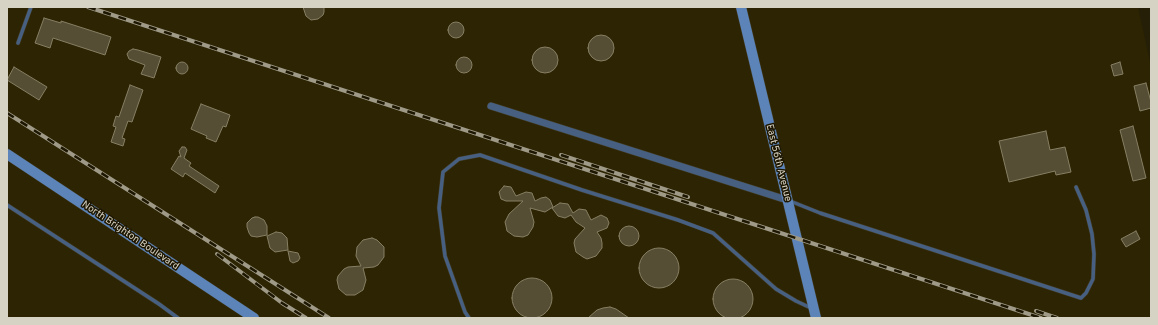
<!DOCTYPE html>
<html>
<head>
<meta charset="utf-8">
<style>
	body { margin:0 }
	#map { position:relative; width:1158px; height:325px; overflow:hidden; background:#261f07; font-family:Overpass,sans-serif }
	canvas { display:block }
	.frame { position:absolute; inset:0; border:8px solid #d7d3c4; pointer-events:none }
</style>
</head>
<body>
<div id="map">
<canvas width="1158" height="325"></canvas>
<div class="frame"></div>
</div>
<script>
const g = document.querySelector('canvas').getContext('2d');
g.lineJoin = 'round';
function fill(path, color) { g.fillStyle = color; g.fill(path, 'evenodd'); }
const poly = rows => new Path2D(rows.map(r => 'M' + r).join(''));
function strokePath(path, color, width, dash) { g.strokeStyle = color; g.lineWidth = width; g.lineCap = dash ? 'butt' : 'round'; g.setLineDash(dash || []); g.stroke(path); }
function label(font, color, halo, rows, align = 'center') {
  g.font = font + ' Overpass,sans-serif'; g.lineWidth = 3; g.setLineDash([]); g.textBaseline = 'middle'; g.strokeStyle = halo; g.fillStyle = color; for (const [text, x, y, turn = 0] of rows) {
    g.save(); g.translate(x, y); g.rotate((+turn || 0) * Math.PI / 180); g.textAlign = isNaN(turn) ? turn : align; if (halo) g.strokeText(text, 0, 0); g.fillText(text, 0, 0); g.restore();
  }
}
const built = poly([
	[7,7,1138,7,1151,67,1151,318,7,318]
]);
const building = poly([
	[303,7,324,7,324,12,323,15,318,19,311,20,306,16,303,7],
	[44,18,61,23,61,21,111,37,105,55,53,38,50,48,35,43,44,18],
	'448 30a8 8 0 1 1 16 0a8 8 0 1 1-16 0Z',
	'588 48a13 13 0 1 1 26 0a13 13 0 1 1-26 0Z',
	'532 60a13 13 0 1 1 26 0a13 13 0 1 1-26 0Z',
	[133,49,138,50,161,57,154,78,141,74,145,65,129,59,127,54,129,51,133,49],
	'456 65a8 8 0 1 1 16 0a8 8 0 1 1-16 0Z',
	[1120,62,1123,74,1114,76,1111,65,1120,62],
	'176 68a6 6 0 1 1 12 0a6 6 0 1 1-12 0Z',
	[14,67,47,87,39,100,7,80,14,67],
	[1146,83,1151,102,1151,108,1140,111,1134,86,1146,83],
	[130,85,143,90,132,122,128,121,122,138,125,139,123,146,111,142,116,127,113,126,116,116,119,117,130,85],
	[201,104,230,115,226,127,223,126,216,142,206,138,207,136,191,129,201,104],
	[1133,126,1146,178,1133,181,1120,130,1133,126],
	[1046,131,1050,150,1065,147,1071,172,1056,175,1055,171,1009,182,999,141,1046,131],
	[182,147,185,147,187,150,184,158,191,163,189,166,219,186,215,193,185,173,183,177,171,169,179,156,181,157,179,151,182,147],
	[504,186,511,187,516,196,526,192,532,193,535,201,541,198,546,197,550,200,553,207,545,212,530,208,534,222,533,227,528,235,523,237,514,236,507,231,506,226,505,222,509,214,523,201,506,201,501,199,499,192,504,186],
	[560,203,568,204,573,213,579,209,586,210,591,220,601,215,607,218,609,223,607,228,597,232,601,238,602,243,602,248,596,256,587,259,583,257,576,252,574,243,575,239,585,228,576,222,571,215,565,218,558,216,552,208,560,203],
	[255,217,258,217,264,220,267,226,267,235,257,237,251,236,249,233,247,227,247,223,252,218,255,217],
	'619 236a10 10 0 1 1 20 0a10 10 0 1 1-20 0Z',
	[1136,231,1140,239,1126,247,1121,239,1136,231],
	[276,232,282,233,287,238,288,250,275,252,270,248,267,236,276,232],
	[372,238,377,240,384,247,384,257,378,265,374,267,363,268,366,280,363,290,355,295,346,295,339,289,337,280,338,276,344,269,348,267,361,266,356,256,357,247,363,240,372,238],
	'639 268a20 20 0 1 1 40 0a20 20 0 1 1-40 0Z',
	[288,251,298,253,300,258,298,261,293,263,290,261,288,251],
	'512 298a20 20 0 1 1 40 0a20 20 0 1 1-40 0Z',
	'713 299a20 20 0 1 1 40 0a20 20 0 1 1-40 0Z',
	[610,307,616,309,629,318,588,318,597,310,603,308,610,307]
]);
const service = poly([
	[18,43,31,7],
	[790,201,820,213,1081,298,1086,293,1093,279,1094,254,1092,234,1086,210,1076,187],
	[7,205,159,304,178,318],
	[469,318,465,312,445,256,439,208,443,172,459,159,480,155,582,190,678,220,713,233,776,289,796,301,811,308]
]);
const minor = poly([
	[491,106,787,200]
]);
const secondary = poly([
	[741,7,816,318],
	[7,154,254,318]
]);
const rail = poly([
	[88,7,1041,318],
	[7,113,329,318],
	[561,155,688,197],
	[217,254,282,303,306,318],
	[1036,311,1057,318]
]);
const streetNames = [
	["East 56th Avenue",778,163,76],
	["North Brighton Boulevard",130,236,34]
];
fill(built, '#2d2403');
fill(building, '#554d34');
strokePath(building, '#877f64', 1);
strokePath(service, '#423c25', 4.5);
strokePath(minor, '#423c25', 8);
strokePath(secondary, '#423c25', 11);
strokePath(service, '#476081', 3.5);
strokePath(minor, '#476081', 7);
strokePath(secondary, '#5c84b8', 10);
strokePath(rail, '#9f9a88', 4);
strokePath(rail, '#1d1601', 2.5, [8]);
label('10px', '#d7d3c4', '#1d1601', streetNames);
</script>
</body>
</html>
